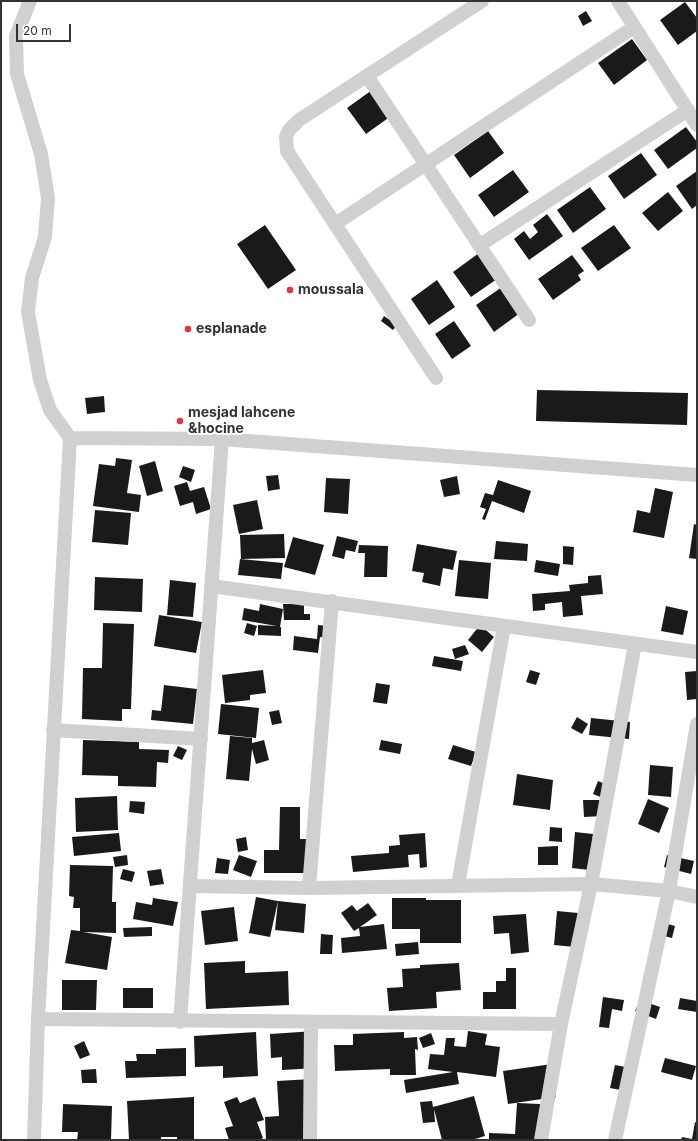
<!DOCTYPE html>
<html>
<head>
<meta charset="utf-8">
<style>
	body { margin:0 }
	#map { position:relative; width:698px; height:1141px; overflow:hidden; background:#fff; font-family:Inter,sans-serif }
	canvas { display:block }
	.frame { position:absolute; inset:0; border:2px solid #333; pointer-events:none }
	.scale { position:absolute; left:16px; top:24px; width:55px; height:18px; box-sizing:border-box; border:2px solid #333; border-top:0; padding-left:5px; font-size:12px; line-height:14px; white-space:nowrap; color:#333; -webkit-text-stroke:3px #fff; paint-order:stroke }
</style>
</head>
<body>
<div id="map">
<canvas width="698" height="1141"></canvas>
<div class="frame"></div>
<div class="scale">20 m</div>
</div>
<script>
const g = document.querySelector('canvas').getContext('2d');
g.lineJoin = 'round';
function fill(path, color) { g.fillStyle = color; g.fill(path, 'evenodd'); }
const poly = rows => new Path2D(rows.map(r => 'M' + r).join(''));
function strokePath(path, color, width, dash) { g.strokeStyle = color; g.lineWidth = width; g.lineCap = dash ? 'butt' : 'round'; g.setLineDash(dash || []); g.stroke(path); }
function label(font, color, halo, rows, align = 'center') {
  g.font = font + ' Inter,sans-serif'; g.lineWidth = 4; g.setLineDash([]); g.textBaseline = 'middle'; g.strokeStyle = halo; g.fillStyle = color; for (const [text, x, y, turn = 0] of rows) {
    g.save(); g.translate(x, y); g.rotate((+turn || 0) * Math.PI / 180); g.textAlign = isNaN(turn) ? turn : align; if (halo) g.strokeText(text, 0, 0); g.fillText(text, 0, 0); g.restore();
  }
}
const building = poly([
	[685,2,697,18,697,31,678,45,660,20],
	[586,11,592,21,583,26,578,16],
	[632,39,647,60,614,85,598,63],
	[372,90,391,116,366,134,347,108],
	[686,127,697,142,697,148,668,169,654,150],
	[488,131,504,153,470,178,454,155],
	[641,153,657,175,624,199,608,176],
	[513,170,529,192,494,217,478,195],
	[697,171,697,205,692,209,676,186],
	[590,187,606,209,573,233,557,210],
	[668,192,683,211,658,231,642,213],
	[547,214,563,236,529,260,514,239,524,231,530,239,538,232,533,225],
	[265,225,296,270,268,289,237,244],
	[614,225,631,248,598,271,581,248],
	[479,253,497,279,471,297,453,272],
	[572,255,584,271,578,275,581,280,553,300,538,279],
	[437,280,455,307,429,325,411,299],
	[502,287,520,313,494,332,476,305],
	[384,316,397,325,393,330,381,321],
	[454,321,471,346,452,359,435,334],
	[537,390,688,393,687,425,536,421],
	[104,396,105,412,87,414,85,398],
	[116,458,132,460,127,493,141,495,139,512,93,506,99,464,115,466],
	[155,461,163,491,147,496,139,466],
	[183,466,195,470,191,482,179,477],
	[278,475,280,489,268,491,266,476],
	[457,476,460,494,444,497,440,480],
	[326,478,350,479,348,514,324,512],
	[498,480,531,491,524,513,492,501,485,520,482,519,486,509,480,507,485,493,493,495],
	[187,482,190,491,204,487,211,509,196,514,193,502,180,506,174,486],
	[655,488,673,492,664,538,633,532,637,510,650,513],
	[257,500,263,529,239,534,233,505],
	[95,510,131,513,128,545,92,542],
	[694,524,697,525,697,559,689,558],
	[284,534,285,558,241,559,240,535],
	[337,536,358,541,355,552,346,550,344,559,332,556],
	[293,537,324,545,315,575,284,567],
	[496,541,528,544,527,561,494,559],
	[417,544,457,551,453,570,443,568,440,586,422,582,424,573,412,571],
	[359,545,388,546,387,577,364,577,365,553,358,553],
	[563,546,574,547,573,565,563,564],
	[240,559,283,563,281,579,238,575],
	[459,560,491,563,488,599,455,596],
	[536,560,560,564,558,576,534,572],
	[601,575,603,594,581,596,583,615,563,617,562,602,545,604,545,610,533,611,532,594,570,591,569,585,588,583,588,576],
	[95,577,143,579,142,612,94,610],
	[170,580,196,583,193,617,167,615],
	[260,604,283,609,280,627,281,627,281,636,258,635,258,625,277,626,242,620,244,608,259,611],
	[283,604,304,604,304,614,310,614,310,620,284,620],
	[666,606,688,611,683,635,661,631],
	[159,615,202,622,196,653,154,646],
	[103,623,134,624,131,709,122,709,122,721,82,719,83,668,102,668],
	[247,623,257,626,254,636,244,633],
	[318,625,335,627,334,639,320,637,318,653,293,650,294,636,317,639],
	[480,625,494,637,482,652,468,640],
	[465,645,469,654,455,659,452,649],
	[434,656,463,661,461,671,432,666],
	[263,670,266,693,250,695,250,700,225,703,222,675],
	[530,670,540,673,536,685,526,682],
	[697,671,697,699,687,700,685,672],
	[376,683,390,685,387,704,373,702],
	[164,685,197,689,193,724,151,720,152,710,161,711],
	[221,704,259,708,256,738,218,734],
	[279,710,282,723,272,725,269,712],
	[577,717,588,724,582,734,571,728],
	[591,718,630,722,629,739,589,735],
	[230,736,252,738,252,743,264,740,269,760,256,764,252,749,249,781,226,779],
	[83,740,139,742,139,749,169,750,168,763,157,762,156,787,118,786,118,776,82,775],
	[381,740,402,744,400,754,379,750],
	[453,745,476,752,471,766,448,759],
	[178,746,187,750,182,760,173,756],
	[650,765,673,767,671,797,648,795],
	[517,774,553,780,550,810,513,805],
	[598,781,608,785,603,798,593,794],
	[117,796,118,830,76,832,75,798],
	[648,799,669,808,659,833,638,824],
	[583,800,603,800,603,816,584,817],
	[130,801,145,802,144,814,129,812],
	[280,807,300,807,300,839,312,839,316,873,264,873,264,850,279,850],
	[550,827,562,828,562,842,549,841],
	[575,832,593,834,589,870,572,868],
	[119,833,121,851,74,856,72,837],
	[425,833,427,867,420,868,419,854,408,855,409,867,353,872,351,856,389,853,389,846,400,845,399,835],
	[246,837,248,850,238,852,236,839],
	[558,846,558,865,538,865,538,847],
	[127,855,128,865,115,867,113,857],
	[239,855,257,861,251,877,233,870],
	[667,855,694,861,691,874,664,867],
	[217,858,230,860,228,874,215,873],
	[70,865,113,866,112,902,116,902,116,933,83,932,112,937,107,970,65,963,71,930,80,931,80,908,73,908,74,897,69,896],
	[123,869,135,872,132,882,120,879],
	[161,869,164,884,150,886,147,871],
	[256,897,278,901,270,937,249,933],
	[153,898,178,902,173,926,133,919,136,902,152,905],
	[392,898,426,898,426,900,461,900,461,943,420,943,420,929,392,929],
	[278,901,306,904,304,933,275,930],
	[368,903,377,915,360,927,384,924,387,949,342,953,341,938,360,936,359,928,354,931,341,913,352,905,357,911],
	[234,907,238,941,205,945,201,911],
	[557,911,578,913,575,947,554,945],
	[526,914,529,952,511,954,509,933,494,934,493,916],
	[657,921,675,926,672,938,653,933],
	[152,927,152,936,124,937,123,928],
	[321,934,333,935,332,954,320,954],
	[418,942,419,954,396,956,395,944],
	[245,961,245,973,288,971,289,1005,206,1009,204,963],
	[459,963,461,990,436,992,437,1008,389,1011,387,988,403,987,402,969,420,968,420,965],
	[506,968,516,968,516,1009,483,1009,483,992,496,992,496,981,506,981],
	[62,980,97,980,96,1010,62,1010],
	[123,988,153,988,153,1008,123,1008],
	[603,997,624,1000,622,1011,612,1009,609,1028,599,1027],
	[680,998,697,1001,697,1012,678,1009],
	[640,1000,660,1007,656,1019,635,1011],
	[315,1031,317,1068,282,1070,282,1057,271,1058,270,1034],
	[468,1031,487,1034,485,1045,500,1047,496,1077,457,1072,459,1084,406,1093,404,1080,453,1072,428,1069,430,1054,444,1055,446,1038,455,1038,454,1046,466,1047],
	[256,1032,258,1076,223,1078,223,1066,195,1067,194,1036],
	[404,1032,404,1038,417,1037,418,1050,415,1049,416,1075,390,1075,390,1069,335,1071,334,1045,353,1045,353,1034],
	[431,1033,435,1044,423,1048,419,1038],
	[84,1041,90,1055,80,1059,74,1046],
	[186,1048,186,1076,126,1078,125,1061,137,1061,136,1054,156,1054,156,1049],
	[665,1058,696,1066,692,1080,661,1072],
	[552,1064,556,1097,508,1104,503,1071],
	[615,1065,631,1068,626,1091,610,1088],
	[96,1069,97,1083,82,1083,81,1070],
	[312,1079,311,1140,266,1140,265,1117,279,1116,277,1081],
	[474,1096,485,1136,472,1140,442,1140,434,1109,435,1122,423,1123,420,1102,432,1101,433,1107],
	[194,1097,194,1140,177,1140,177,1137,161,1137,161,1140,129,1140,127,1101],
	[237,1097,240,1103,255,1097,264,1120,257,1122,263,1138,259,1140,229,1140,225,1128,233,1126,224,1102],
	[517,1103,540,1104,545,1140,489,1140,489,1133,515,1134],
	[63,1104,112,1106,111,1140,77,1140,78,1132,62,1132],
	[695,1122,697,1123,697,1140,681,1140,682,1137,692,1139]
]);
const street = poly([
	[30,1,16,36,17,74,41,154,48,198,45,237,32,278,28,312,40,380,50,410,70,438],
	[618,1,697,125],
	[367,76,529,320],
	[335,224,634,27],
	[480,245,688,110],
	[436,378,291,157,287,151,286,137,289,130,299,120,482,1],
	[211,586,697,652],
	[53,730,201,739],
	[458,885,504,626],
	[190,886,309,888,591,884,669,891,697,897],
	[309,888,332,601],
	[38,1019,561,1024],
	[180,1022,222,439],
	[34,1140,38,1019,70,438,222,439,697,475],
	[310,1140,311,1023],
	[541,1140,561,1024,591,884,635,644],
	[615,1140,669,891,697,724]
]);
const markers = [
	[290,290,4,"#f42a41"],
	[188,329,4,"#f42a41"],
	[180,421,4,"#f42a41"]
];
const poiNames = [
	["moussala",298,290],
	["esplanade",196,329],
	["mesjad lahcene",188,413],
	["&hocine",188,429]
];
fill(building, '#1a1a1a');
strokePath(street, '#d0d0d0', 14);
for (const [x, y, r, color] of markers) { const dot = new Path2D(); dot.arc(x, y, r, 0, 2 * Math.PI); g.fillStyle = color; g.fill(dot); strokePath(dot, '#fff', 1.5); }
label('bold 14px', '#333', '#fff', poiNames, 'left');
</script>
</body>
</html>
